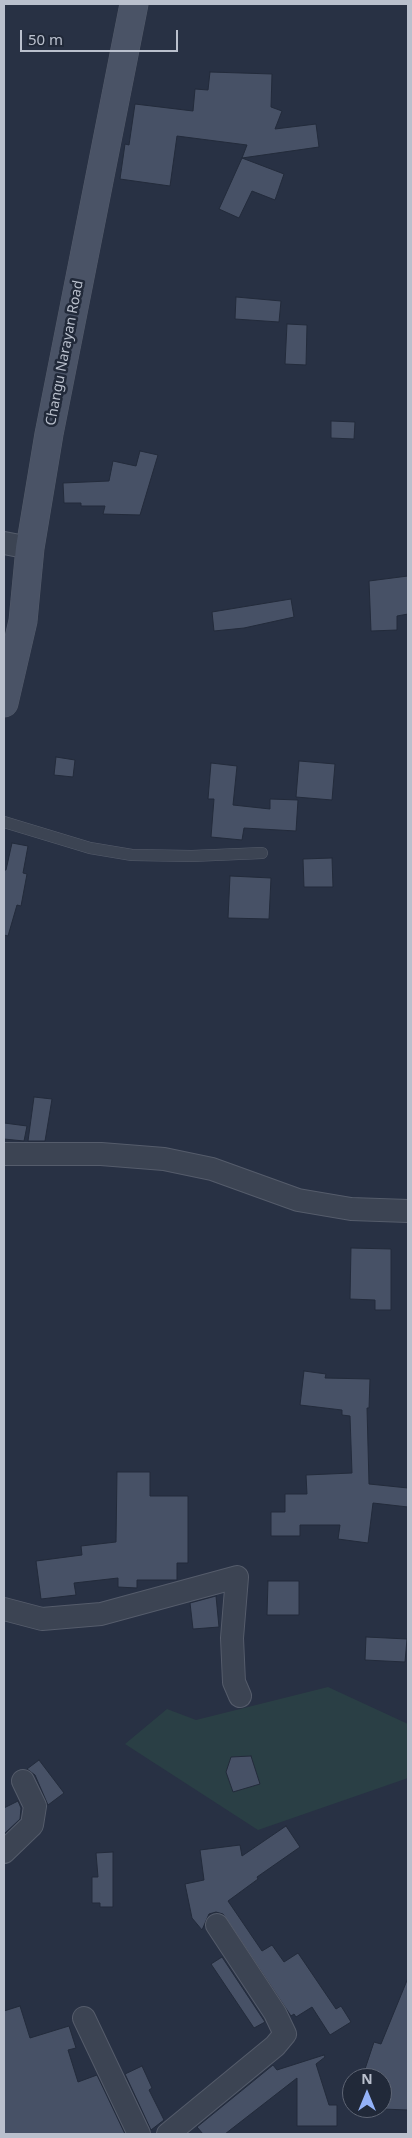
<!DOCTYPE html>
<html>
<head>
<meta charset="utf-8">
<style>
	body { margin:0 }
	#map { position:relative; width:412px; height:2138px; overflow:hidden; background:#283144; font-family:"Noto Sans",sans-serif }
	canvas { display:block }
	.frame { position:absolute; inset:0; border:5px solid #bac0cd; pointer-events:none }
	.north { position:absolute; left:342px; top:2068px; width:50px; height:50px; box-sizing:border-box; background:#212939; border:1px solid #5e6574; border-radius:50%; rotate:0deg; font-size:14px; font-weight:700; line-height:20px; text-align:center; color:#bac0cd }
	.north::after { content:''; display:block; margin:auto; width:18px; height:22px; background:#94b2f8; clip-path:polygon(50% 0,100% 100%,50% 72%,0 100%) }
	.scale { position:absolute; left:20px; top:30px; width:158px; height:22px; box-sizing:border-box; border:2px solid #bac0cd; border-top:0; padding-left:6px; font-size:15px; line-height:18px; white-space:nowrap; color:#bac0cd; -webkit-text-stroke:4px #212939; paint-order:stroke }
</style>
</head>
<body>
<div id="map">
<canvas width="412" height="2138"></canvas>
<div class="frame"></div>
<div class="north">N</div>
<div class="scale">50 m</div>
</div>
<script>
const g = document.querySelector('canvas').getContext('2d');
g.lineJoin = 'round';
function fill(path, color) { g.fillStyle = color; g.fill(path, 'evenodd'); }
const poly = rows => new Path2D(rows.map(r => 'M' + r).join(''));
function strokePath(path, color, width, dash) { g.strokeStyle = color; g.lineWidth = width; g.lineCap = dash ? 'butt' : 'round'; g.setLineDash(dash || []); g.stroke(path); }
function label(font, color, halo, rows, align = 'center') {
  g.font = font + ' "Noto Sans",sans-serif'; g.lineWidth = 5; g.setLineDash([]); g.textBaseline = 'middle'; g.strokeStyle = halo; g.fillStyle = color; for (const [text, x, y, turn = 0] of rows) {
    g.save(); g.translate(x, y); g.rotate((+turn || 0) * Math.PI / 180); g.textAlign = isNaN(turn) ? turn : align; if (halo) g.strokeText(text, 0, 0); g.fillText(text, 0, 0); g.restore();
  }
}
const green = poly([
	[328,1687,408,1724,408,1778,258,1830,125,1744,167,1709,196,1720]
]);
const building = poly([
	[210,72,272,74,271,107,282,111,275,129,316,124,319,147,242,158,247,145,177,136,170,186,120,179,125,144,129,145,135,104,193,111,195,89,208,90,210,72],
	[242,158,284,174,275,200,252,191,239,218,219,209,242,158],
	[236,297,281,301,279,322,235,319,236,297],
	[287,324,307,325,306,365,285,364,287,324],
	[331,421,355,422,354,439,331,438,331,421],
	[140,451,158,455,140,515,103,514,105,506,81,506,81,503,64,503,63,483,109,481,113,461,136,466,140,451],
	[408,576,408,614,397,616,397,630,371,631,369,581,408,576],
	[291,599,294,617,244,628,214,631,212,612,291,599],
	[56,757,75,760,73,777,54,775,56,757],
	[299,761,335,764,332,800,296,797,299,761],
	[211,763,237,766,233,805,270,809,270,799,298,800,296,831,244,828,242,840,211,837,214,799,208,799,211,763],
	[12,843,28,846,23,873,27,874,21,906,17,905,8,936,4,935,4,870,6,870,12,843],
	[332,858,333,887,304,887,303,859,332,858],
	[230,876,271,878,269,919,228,918,230,876],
	[34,1097,52,1099,45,1141,28,1141,34,1097],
	[4,1123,27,1126,24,1141,4,1139,4,1123],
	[351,1248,391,1249,391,1310,375,1310,375,1300,350,1299,351,1248],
	[304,1371,326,1374,325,1378,370,1379,369,1408,367,1408,369,1484,408,1488,408,1507,373,1503,368,1543,338,1539,340,1525,300,1525,300,1536,271,1536,271,1512,285,1512,285,1494,307,1494,306,1475,352,1473,350,1416,342,1415,342,1410,300,1405,304,1371],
	[117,1472,150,1472,150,1496,188,1496,188,1563,177,1563,177,1580,137,1580,137,1588,118,1587,118,1578,74,1583,76,1595,41,1599,36,1561,82,1555,81,1546,116,1542,117,1472],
	[268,1581,299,1581,299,1615,267,1615,268,1581],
	[216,1596,219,1627,193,1629,190,1603,216,1596],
	[366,1637,407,1639,405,1662,365,1660,366,1637],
	[251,1756,260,1784,233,1792,226,1772,231,1757,251,1756],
	[39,1760,64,1793,48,1805,35,1775,27,1769,39,1760],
	[18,1801,21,1808,20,1819,4,1834,4,1808,18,1801],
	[286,1826,300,1847,257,1877,258,1879,228,1901,262,1951,272,1945,284,1962,298,1953,336,2009,341,2006,351,2022,330,2035,312,2007,296,2017,294,2014,291,2016,223,1914,216,1912,209,1914,202,1930,192,1918,185,1884,204,1880,200,1850,240,1845,242,1856,286,1826],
	[113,1852,113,1907,100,1907,100,1903,92,1903,92,1877,98,1877,96,1853,113,1852],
	[222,1957,265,2022,254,2028,211,1964,222,1957],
	[408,1978,408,2110,382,2109,383,2078,362,2078,374,2042,381,2044,408,1978],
	[20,2006,30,2038,69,2026,76,2048,68,2050,78,2082,97,2075,125,2134,4,2134,4,2011,20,2006],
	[324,2055,325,2057,316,2064,329,2105,337,2105,337,2126,297,2126,297,2078,225,2134,203,2134,197,2127,273,2065,277,2070,324,2055],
	[142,2066,152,2088,149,2090,164,2120,151,2130,125,2074,142,2066]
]);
const service = poly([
	[4,822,90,848,132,855,192,856,262,853]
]);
const minor = poly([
	[4,543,30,548],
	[4,1154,101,1154,164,1159,212,1169,298,1200,351,1209,408,1211],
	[4,1609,42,1619,101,1614,237,1577,232,1638,234,1682,240,1696],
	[4,1852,32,1825,35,1806,23,1781],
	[84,2018,139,2134],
	[168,2134,275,2046,285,2034,275,2013,217,1925]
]);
const secondary = poly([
	[4,703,23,621,30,548,49,434,134,4]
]);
const streetNames = [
	["Changu Narayan Road",65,353,-79]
];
fill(green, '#2a3f45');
fill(building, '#475166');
strokePath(building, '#232b3b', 1);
strokePath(service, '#555c6b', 12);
strokePath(minor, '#555c6b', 24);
strokePath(secondary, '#555c6b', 29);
strokePath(service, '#3c4453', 11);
strokePath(minor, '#3c4453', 22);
strokePath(secondary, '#4a5366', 28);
label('14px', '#bac0cd', '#212939', streetNames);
</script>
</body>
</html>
